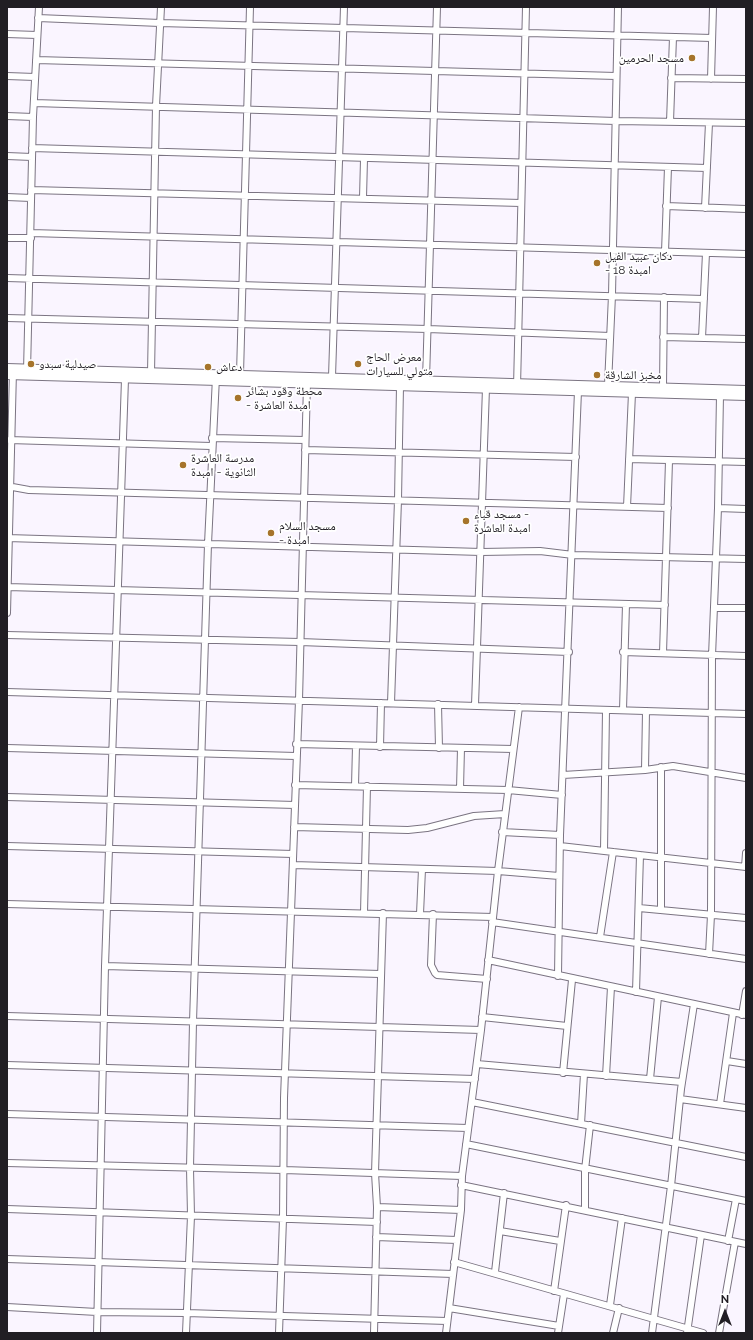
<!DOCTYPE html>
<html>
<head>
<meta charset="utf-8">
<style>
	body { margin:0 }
	#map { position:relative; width:753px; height:1340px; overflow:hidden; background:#faf5ff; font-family:Raleway,sans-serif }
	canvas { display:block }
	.frame { position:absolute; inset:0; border:8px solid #211e24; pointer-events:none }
	.north { position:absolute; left:705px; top:1292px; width:40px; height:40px; -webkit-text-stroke:3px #fff; paint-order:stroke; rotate:0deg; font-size:11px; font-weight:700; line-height:16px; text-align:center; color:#211e24 }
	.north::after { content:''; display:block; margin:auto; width:14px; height:18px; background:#211e24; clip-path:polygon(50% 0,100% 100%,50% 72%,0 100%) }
</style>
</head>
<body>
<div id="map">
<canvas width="753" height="1340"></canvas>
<div class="frame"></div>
<div class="north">N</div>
</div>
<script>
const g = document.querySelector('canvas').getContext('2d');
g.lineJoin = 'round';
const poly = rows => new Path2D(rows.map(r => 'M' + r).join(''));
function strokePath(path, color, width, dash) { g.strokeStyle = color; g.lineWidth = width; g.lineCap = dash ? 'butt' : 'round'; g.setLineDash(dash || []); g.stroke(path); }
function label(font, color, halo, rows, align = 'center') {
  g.font = font + ' Raleway,"Noto Naskh Arabic",sans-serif'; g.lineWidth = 3.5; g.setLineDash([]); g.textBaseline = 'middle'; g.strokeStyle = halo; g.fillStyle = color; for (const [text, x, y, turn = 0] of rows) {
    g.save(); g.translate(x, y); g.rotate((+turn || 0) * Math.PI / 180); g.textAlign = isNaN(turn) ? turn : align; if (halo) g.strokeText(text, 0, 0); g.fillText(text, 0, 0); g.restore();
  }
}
const minor = poly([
	[38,18,160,23,712,38],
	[7,34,37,35],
	[36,60,616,76],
	[7,76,35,77],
	[671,78,746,79],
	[711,79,713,7],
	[34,103,616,121,746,123],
	[7,116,33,117],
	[670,122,673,37],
	[32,148,707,168],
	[7,156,32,157],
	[31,190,521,203],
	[7,197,31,198],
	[363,198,364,159],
	[666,206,746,209],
	[705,208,709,123],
	[31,233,746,254],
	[7,238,31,238],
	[665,252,668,167],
	[7,278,704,299],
	[7,318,428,329,610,336],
	[663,337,746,339],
	[702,338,706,253],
	[27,371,33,117,39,7],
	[151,373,156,106,161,7],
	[240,374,250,7],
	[332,377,344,7],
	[426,380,437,7],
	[608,385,612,295,618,7],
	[517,387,526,7],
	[663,387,664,297],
	[212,438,305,440],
	[9,440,211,446],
	[305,450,576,457],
	[629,459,746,462],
	[7,486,29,490,668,508],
	[627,507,632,393],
	[718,508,746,509],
	[7,538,481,552,540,551,573,555,746,559],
	[7,587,665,605],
	[714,608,746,608],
	[7,613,13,371],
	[7,635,300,642,569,652],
	[623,652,746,656],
	[663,653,669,461],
	[7,692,746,714],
	[391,703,398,500,400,386],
	[438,704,439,748],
	[475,705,486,388],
	[623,710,626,604],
	[296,744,513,749],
	[380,747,381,703],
	[7,748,296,756],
	[645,770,646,711],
	[563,775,645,770,673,766,746,778],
	[295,785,508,790,562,795],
	[355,786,356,746],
	[460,789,461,748],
	[7,797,295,805],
	[294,827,408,830,427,828,474,816,505,814],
	[502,832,560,835],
	[7,846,293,854],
	[560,846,746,867],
	[604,851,606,710],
	[293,865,498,871,559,876],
	[745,867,746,853],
	[7,904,493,917],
	[639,908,746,918],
	[661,910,661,767],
	[364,913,367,786],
	[420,914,422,869],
	[433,914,431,965,435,973,437,975,487,979],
	[492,922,746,959],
	[600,937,613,852],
	[709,954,711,915,712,656,718,508,720,395],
	[488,960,746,1015],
	[105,966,380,974],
	[558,976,560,835,578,391],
	[636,992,640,855],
	[742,1015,746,991],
	[7,1016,481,1030],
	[482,1017,567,1026],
	[727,1061,746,1064],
	[477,1064,682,1082],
	[7,1065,475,1079],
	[563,1073,572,980],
	[606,1076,611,987],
	[650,1079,658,997],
	[680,1099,746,1108],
	[472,1102,746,1157],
	[720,1104,733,1013],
	[7,1114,468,1128],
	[581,1124,584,1074],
	[466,1144,746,1201],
	[7,1163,284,1170,462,1176],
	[461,1185,746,1244],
	[377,1207,461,1210],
	[7,1209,377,1222],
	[585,1209,585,1170,590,1125],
	[500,1231,560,1241],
	[376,1237,457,1240],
	[728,1241,736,1199],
	[7,1259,453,1274],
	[454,1262,703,1333],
	[495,1272,504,1193],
	[554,1291,566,1205],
	[610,1305,622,1218],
	[7,1307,97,1312,186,1313,447,1321],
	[449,1308,559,1326],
	[97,1333,105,966,125,379],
	[186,1333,191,1216,190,1168,193,1022,208,544,216,377],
	[279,1333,283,1219,284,1098,299,700,307,383],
	[374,1333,377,1207,375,1173,383,913],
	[446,1333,461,1210,462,1176,481,1030,498,871,519,707],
	[558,1333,564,1294],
	[613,1333,619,1308],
	[652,1333,671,1186,681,1089,694,1004],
	[687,1333,701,1235],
	[719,1333,735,1242]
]);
const major = poly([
	[7,368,746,390],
	[7,375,746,396]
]);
const markers = [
	[692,58,4,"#a6742b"],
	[597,263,4,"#a6742b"],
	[31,364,4,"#a6742b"],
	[358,364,4,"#a6742b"],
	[208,367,4,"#a6742b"],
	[597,375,4,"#a6742b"],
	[238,398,4,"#a6742b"],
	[183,465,4,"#a6742b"],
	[466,521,4,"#a6742b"],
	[271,533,4,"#a6742b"]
];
const poiNames = [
	["مسجد الحرمين",684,58,"right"],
	["دكان عبيد الفيل",605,256],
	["- امبدة 18",605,270],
	["معرض الحاج",366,357],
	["متولي للسيارات",366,371],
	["صيدلية سبدو",39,364],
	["دعاش",216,367],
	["مخبز الشارقة",605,375],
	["محطة وقود بشائر",246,391],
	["- امبدة العاشرة",246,405],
	["مدرسة العاشرة",191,458],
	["الثانوية - امبدة",191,472],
	["مسجد قباء -",474,514],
	["امبدة العاشرة",474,528],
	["مسجد السلام",279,526],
	["- امبدة",279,540]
];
strokePath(minor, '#7b7482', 8);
strokePath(major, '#7b7482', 10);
strokePath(minor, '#fff', 6);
strokePath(major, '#fff', 8);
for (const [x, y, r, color] of markers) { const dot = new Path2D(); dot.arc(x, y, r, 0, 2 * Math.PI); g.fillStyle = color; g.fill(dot); strokePath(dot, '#fff', 1.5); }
label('12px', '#211e24', '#fff', poiNames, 'left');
</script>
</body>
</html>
